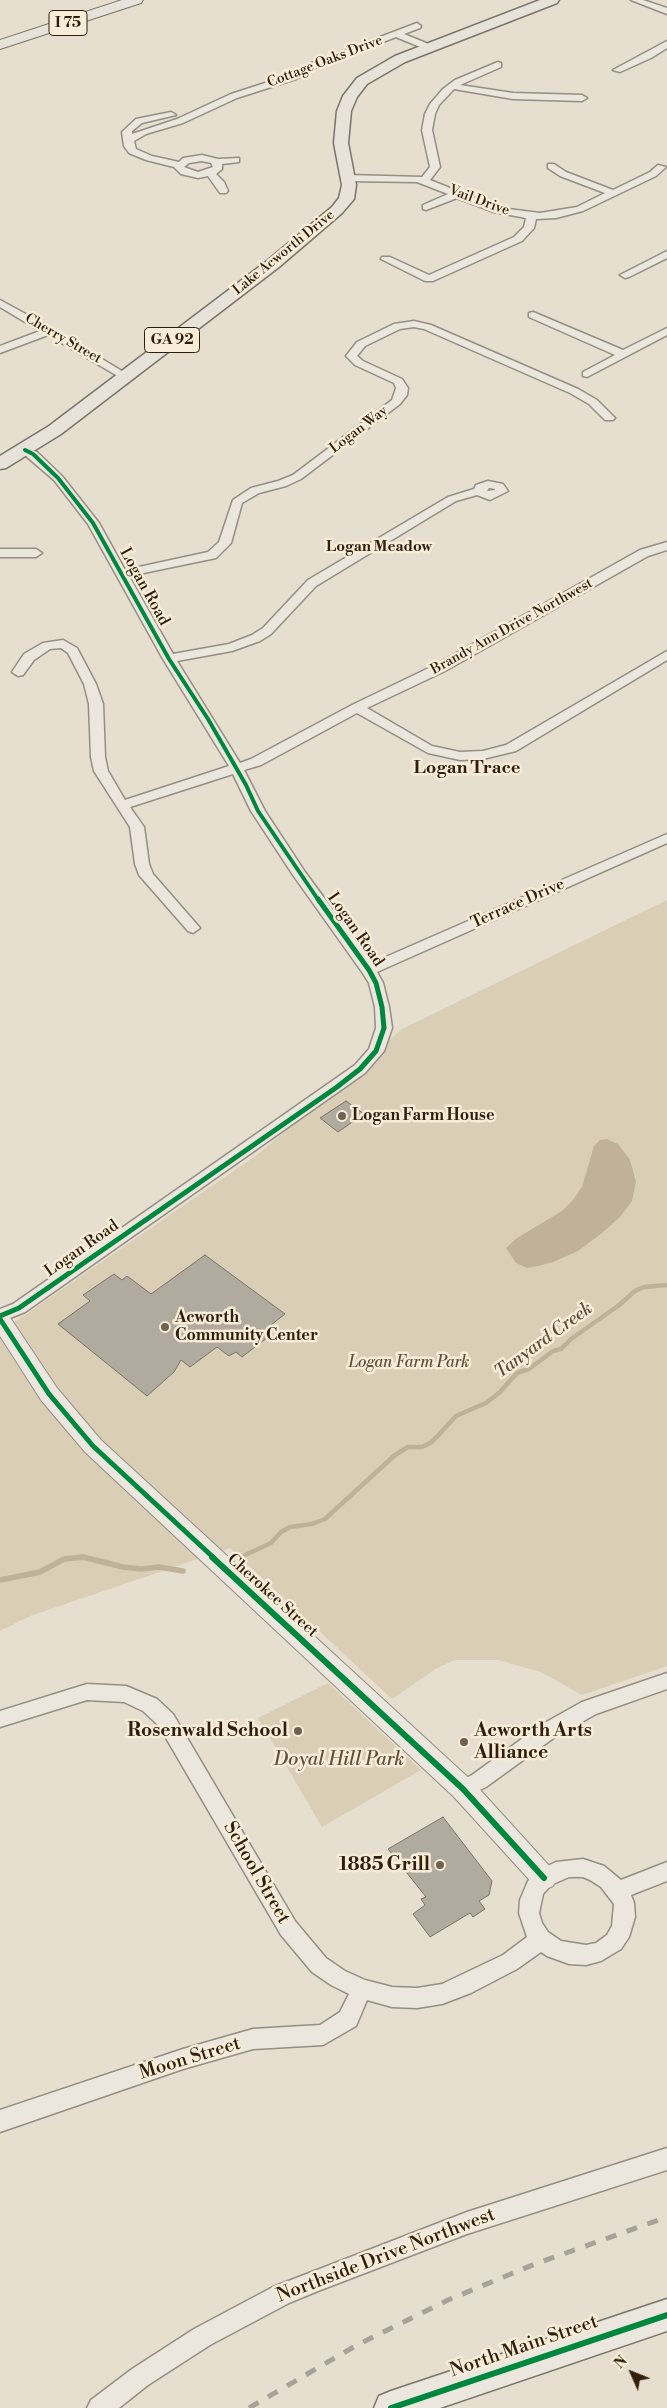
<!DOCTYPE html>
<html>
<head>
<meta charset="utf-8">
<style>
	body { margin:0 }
	#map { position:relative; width:667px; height:2408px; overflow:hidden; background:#e6dece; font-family:"Libre Bodoni",serif }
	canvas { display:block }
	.north { position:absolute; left:607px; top:2348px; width:50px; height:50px; -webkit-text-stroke:4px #f6ecd8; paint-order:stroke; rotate:314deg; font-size:14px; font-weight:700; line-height:20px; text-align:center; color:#30200a }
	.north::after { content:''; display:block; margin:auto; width:18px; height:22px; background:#30200a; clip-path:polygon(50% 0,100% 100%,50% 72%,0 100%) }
</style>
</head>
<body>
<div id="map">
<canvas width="667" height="2408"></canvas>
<div class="north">N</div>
</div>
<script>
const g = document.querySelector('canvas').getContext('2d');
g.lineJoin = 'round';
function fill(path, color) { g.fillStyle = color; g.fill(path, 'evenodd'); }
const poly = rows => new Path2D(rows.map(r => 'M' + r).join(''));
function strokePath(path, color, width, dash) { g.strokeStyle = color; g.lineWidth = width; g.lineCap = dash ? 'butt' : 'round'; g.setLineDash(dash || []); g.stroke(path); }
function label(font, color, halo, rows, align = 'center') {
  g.font = font + ' "Libre Bodoni",serif'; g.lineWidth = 5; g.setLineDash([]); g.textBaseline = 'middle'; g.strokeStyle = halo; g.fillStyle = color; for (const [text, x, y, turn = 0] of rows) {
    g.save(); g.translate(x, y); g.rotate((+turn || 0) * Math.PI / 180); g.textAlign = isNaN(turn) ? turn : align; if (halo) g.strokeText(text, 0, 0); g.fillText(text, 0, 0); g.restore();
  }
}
const green = poly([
	[667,900,667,1666,582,1695,541,1672,498,1660,455,1660,437,1668,392,1699,230,1548,30,1616,0,1631,0,1332,261,1152,402,1029],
	[328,1683,421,1770,322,1827,258,1718]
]);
const water = poly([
	[606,1139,618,1144,630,1160,636,1182,632,1201,620,1217,602,1233,578,1251,553,1262,538,1266,527,1268,516,1263,506,1248,517,1238,562,1211,572,1201,582,1187,594,1146,600,1140]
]);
const streamFar1 = poly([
	[245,1555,271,1543,281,1532,290,1527,312,1524,325,1519,395,1455,408,1447,422,1447,432,1442,456,1416,486,1403,499,1393,517,1373,529,1369,553,1351,561,1349,571,1339,618,1306,635,1291,644,1287,667,1285],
	[75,1558,86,1558]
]);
const stream = poly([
	[0,1580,40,1572,64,1559,83,1557,123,1567,141,1569,159,1567,183,1571]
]);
const building = poly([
	[346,1101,364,1114,338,1132,320,1118,346,1101],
	[205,1255,285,1314,266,1329,271,1330,265,1335,268,1337,242,1357,236,1352,229,1356,217,1347,190,1367,181,1360,174,1372,147,1396,58,1324,90,1301,83,1295,114,1274,122,1280,127,1276,151,1294,205,1255],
	[443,1817,492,1881,489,1895,479,1901,485,1909,473,1917,470,1913,430,1937,413,1914,425,1905,421,1899,426,1897,388,1849,443,1817]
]);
const minor = poly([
	[631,0,643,0,667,8,667,14,631,0],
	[417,23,421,26,420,28,404,34,431,45,431,49,425,49,396,37,315,68,296,79,237,98,183,123,146,134,134,141,136,149,152,156,179,162,183,158,202,155,218,159,239,158,239,162,222,164,222,169,216,174,224,182,228,191,226,193,220,193,208,176,198,178,181,174,174,167,146,160,129,153,124,146,122,132,136,119,171,112,176,115,142,123,132,131,132,134,177,119,231,94,290,75,309,64,417,23],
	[202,161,211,163,213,167,198,172,184,167,189,163,202,161],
	[667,41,667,48,651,58,620,72,613,70,667,41],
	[498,62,501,63,501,67,460,85,513,93,582,95,587,98,582,101,513,99,454,89,439,105,435,114,432,130,440,167,430,180,500,208,540,213,577,207,605,193,560,176,548,168,548,164,554,164,566,172,613,190,650,172,658,165,666,167,656,176,583,211,556,218,536,219,534,228,522,241,433,281,425,281,381,259,382,257,390,257,429,275,514,237,524,227,526,218,494,212,457,198,426,210,423,209,423,205,448,194,417,182,348,181,343,178,348,175,422,177,430,167,422,130,425,114,430,104,443,89,455,80,498,62],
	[667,251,667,258,629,277,625,278,620,275,667,251],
	[0,300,53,329,130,376,129,378,121,378,48,335,0,353,0,346,40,331,0,307,0,300],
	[533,312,623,350,667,328,667,335,587,377,583,376,583,372,615,355,529,317,529,313,533,312],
	[414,321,431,325,578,389,597,400,615,418,613,420,605,420,589,404,570,393,424,329,414,327,400,329,365,346,357,356,363,361,402,379,408,388,407,395,400,404,301,479,286,486,259,493,242,503,231,543,216,558,129,576,173,654,229,644,252,635,263,628,308,580,448,497,474,489,476,485,488,481,503,484,508,491,490,500,477,495,456,501,316,586,271,634,260,641,232,651,177,661,240,763,251,759,352,705,435,665,640,550,667,542,667,550,648,556,445,671,367,708,432,746,460,752,483,751,506,745,667,651,667,660,516,751,483,759,460,760,428,753,357,713,261,765,244,770,265,811,305,872,372,963,667,834,667,843,377,972,383,983,389,1007,392,1028,384,1051,365,1073,25,1312,0,1322,0,1309,13,1304,355,1065,369,1049,376,1028,375,1007,369,983,362,972,293,875,251,811,233,774,130,807,144,827,149,864,153,874,200,928,193,933,188,931,139,875,135,864,130,827,94,771,91,757,89,704,84,684,68,653,61,648,50,649,34,660,23,675,18,676,12,672,24,654,43,643,63,640,77,648,96,684,103,704,105,757,108,771,125,800,229,766,163,659,88,524,54,480,19,450,25,447,37,452,62,476,99,523,125,570,208,552,219,542,233,500,251,488,278,481,293,475,392,400,396,388,394,383,355,365,346,356,357,342,394,324,414,321],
	[489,488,495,489,495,490,487,491,489,488],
	[0,549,36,549,42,553,36,557,0,557,0,549],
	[667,1673,667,1689,596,1714,555,1737,486,1787,463,1798,456,1795,453,1789,456,1783,472,1775,541,1725,582,1702,667,1673],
	[87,1684,126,1686,157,1699,173,1714,295,1921,326,1958,345,1971,365,1980,392,1987,417,1988,442,1984,503,1955,527,1937,519,1913,520,1900,528,1881,537,1871,556,1862,583,1859,604,1866,621,1880,667,1862,667,1881,631,1895,634,1903,635,1917,629,1937,621,1949,601,1961,586,1965,569,1964,547,1956,541,1952,517,1969,471,1993,442,2004,417,2008,392,2007,367,2000,356,2026,323,2045,253,2049,183,2069,0,2132,0,2110,183,2049,253,2029,320,2025,340,2012,349,1994,331,1985,312,1972,281,1935,159,1726,143,1711,124,1702,87,1700,0,1727,0,1711,87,1684],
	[569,1877,583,1877,590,1880,601,1887,614,1904,612,1926,607,1935,596,1943,586,1945,561,1941,548,1932,542,1923,539,1913,543,1894,551,1885,569,1877],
	[667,2148,667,2170,467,2234,318,2291,289,2303,210,2345,148,2385,119,2408,87,2408,91,2400,132,2369,194,2329,273,2287,467,2212,667,2148]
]);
const tertiary = poly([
	[0,1311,7,1313,57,1388,101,1440,472,1781,553,1870,557,1878,553,1886,544,1890,535,1886,454,1797,85,1452,41,1400,0,1336,0,1311]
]);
const secondary = poly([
	[667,2299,667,2331,440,2408,374,2408,379,2396,391,2391,667,2299]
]);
const primary = poly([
	[540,0,559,0,557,3,405,62,367,84,357,97,351,111,348,143,356,185,354,199,342,213,279,267,61,434,6,468,0,469,0,456,49,426,267,261,332,207,339,198,342,185,334,143,337,111,343,96,357,78,395,56,540,0]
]);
const motorway = poly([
	[122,0,143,0,141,3,0,49,0,40,122,0]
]);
const rail = poly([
	[249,2408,357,2345,448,2300,535,2264,667,2217]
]);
const cyclewayFar2 = poly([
	[25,450,33,454,58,478,93,523,169,659,208,719,246,785,258,811,319,901]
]);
const cyclewayFar1 = poly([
	[0,1316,19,1308,337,1087,360,1069,376,1051,384,1028,382,1007,376,983,369,970,318,899],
	[0,1319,49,1394,93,1446,214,1558]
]);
const cycleway = poly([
	[212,1557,463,1789,544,1878],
	[391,2408,667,2315]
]);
const markers = [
	[342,1116,5,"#70624f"],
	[165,1327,5,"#70624f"],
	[298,1731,5,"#70624f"],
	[464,1742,5,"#70624f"],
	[440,1865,5,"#70624f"]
];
const farStreetnames = [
	["Cottage Oaks Drive",325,62,-21],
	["Vail Drive",479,201,20],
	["Lake Acworth Drive",284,253,-39],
	["Cherry Street",63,339,30],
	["Logan Way",359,430,-37],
	["Brandy Ann Drive Northwest",512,627,-29]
];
const shields = [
	[68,23,38],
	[172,340,55]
];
const shieldNames = [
	["I 75",68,23],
	["GA 92",172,340]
];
const farNeighbourhoodnames = [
	["Logan Meadow",379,547]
];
const streetNames = [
	["Logan Road",144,587,61],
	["Terrace Drive",518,904,-24],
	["Logan Road",355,930,55],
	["Logan Road",82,1249,-35],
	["Cherokee Street",272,1596,42]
];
const poiNames = [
	["Logan Farm House",352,1116],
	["Acworth",175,1318],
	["Community Center",175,1336]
];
const parkNames = [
	["Logan Farm Park",409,1363]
];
const neighbourhoodNames = [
	["Logan Trace",467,769]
];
const waterNames = [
	["Tanyard Creek",544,1341,-36]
];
const nearPoinames = [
	["Rosenwald School",288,1731],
	["Acworth Arts",474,1731,"left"],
	["Alliance",474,1753,"left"],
	["1885 Grill",430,1865]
];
const nearParknames = [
	["Doyal Hill Park",339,1760]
];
const nearStreetnames = [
	["School Street",256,1873,60],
	["Moon Street",190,2059,-17],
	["Northside Drive Northwest",386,2256,-21],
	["North Main Street",524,2347,-19]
];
fill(green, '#daceb7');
fill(water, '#c0b29a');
strokePath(streamFar1, '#c0b29a', 4.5);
strokePath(stream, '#c0b29a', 5.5);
fill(building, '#b1ab9f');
strokePath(building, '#7b7469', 1);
strokePath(minor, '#958e83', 3);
strokePath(tertiary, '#958e83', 2);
strokePath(secondary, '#7b7469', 3);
strokePath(primary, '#7b7469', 3);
strokePath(motorway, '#7b7469', 2);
fill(minor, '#ebe7df');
fill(tertiary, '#ebe7df');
fill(secondary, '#ebe7df');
fill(primary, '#e8e3da');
fill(motorway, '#e8e3da');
strokePath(rail, '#a7a29a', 5, [11, 11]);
strokePath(cyclewayFar2, '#00873e', 4);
strokePath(cyclewayFar1, '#00873e', 5);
strokePath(cycleway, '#00873e', 6);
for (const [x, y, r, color] of markers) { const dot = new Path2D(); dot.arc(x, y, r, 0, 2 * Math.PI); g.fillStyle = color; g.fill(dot); strokePath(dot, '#f6ecd8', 2); }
label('14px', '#30200a', '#f6ecd8', farStreetnames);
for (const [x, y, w] of shields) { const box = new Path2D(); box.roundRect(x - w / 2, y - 12.5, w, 25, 4); g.fillStyle = '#f6ecd8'; g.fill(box); strokePath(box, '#30200a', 1); }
label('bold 15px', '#30200a', null, shieldNames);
label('bold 15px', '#30200a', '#f6ecd8', farNeighbourhoodnames);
label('16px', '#30200a', '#f6ecd8', streetNames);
label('bold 16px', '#30200a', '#f6ecd8', poiNames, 'left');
label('italic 16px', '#605038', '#f6ecd8', parkNames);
label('bold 18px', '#30200a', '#f6ecd8', neighbourhoodNames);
label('italic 18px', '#5c4c35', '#f6ecd8', waterNames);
label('bold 19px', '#30200a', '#f6ecd8', nearPoinames, 'right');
label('italic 19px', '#605038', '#f6ecd8', nearParknames);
label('19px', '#30200a', '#f6ecd8', nearStreetnames);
</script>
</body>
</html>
